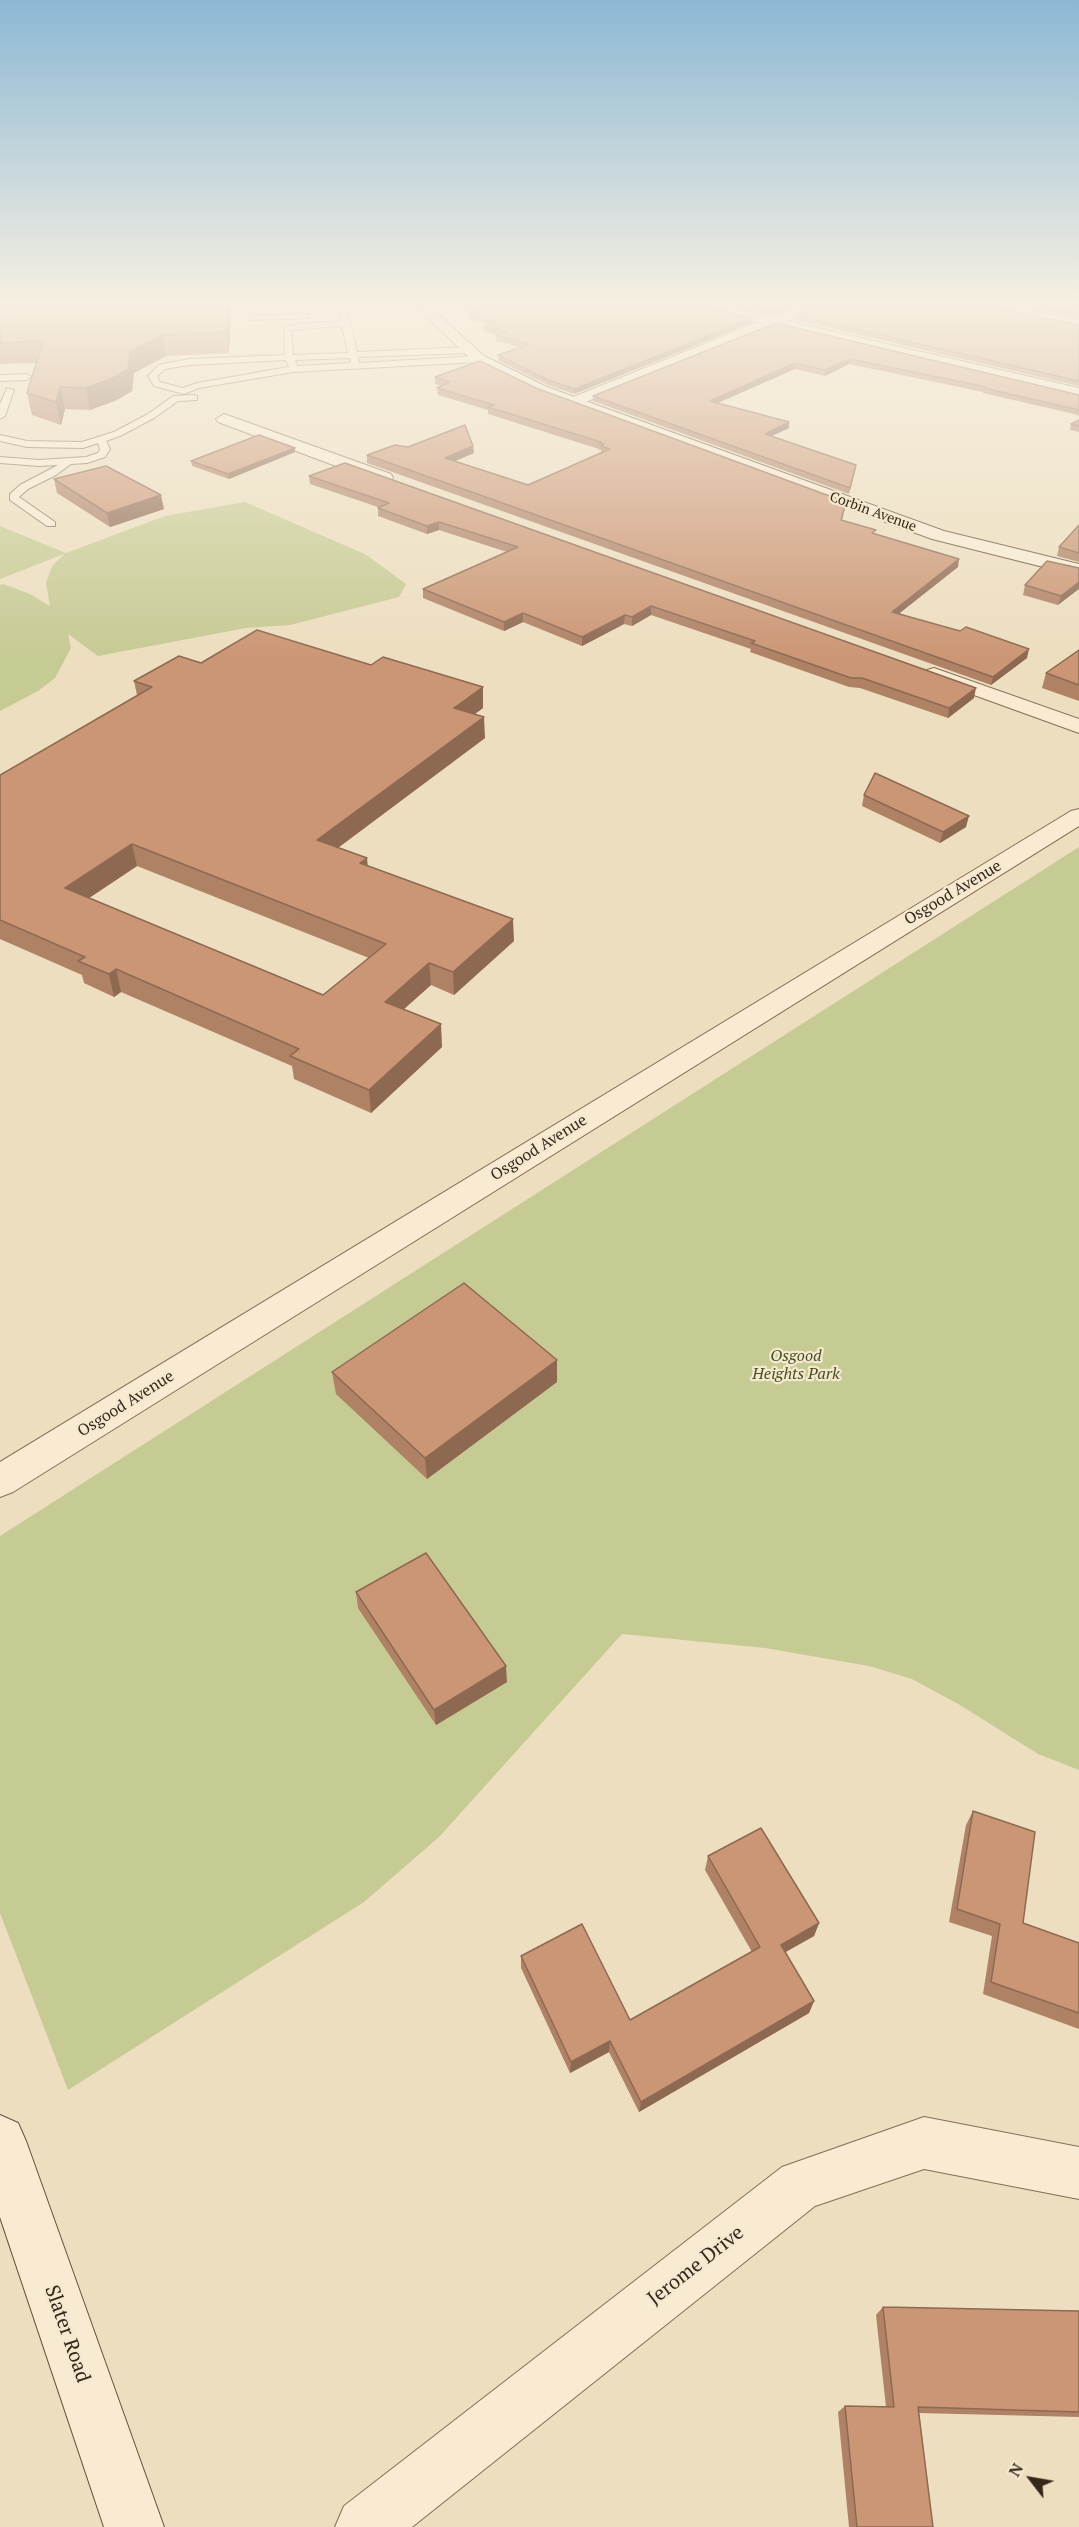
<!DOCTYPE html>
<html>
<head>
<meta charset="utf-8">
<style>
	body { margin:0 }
	#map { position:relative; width:1079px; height:2527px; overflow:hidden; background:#eddebf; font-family:"PT Serif",serif }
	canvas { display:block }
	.north { position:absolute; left:1001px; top:2449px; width:60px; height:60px; -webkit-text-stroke:4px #f4e8ce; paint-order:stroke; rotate:301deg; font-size:16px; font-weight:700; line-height:24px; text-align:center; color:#35271c }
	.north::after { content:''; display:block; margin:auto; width:21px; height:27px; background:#35271c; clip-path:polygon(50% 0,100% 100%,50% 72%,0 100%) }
</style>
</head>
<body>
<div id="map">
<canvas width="1079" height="2527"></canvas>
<div class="north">N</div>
</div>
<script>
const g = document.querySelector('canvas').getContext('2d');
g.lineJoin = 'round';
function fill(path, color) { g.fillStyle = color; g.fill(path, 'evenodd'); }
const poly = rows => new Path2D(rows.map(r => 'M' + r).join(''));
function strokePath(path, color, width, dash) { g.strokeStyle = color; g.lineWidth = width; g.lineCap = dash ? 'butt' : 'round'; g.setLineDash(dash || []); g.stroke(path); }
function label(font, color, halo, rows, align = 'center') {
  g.font = font + ' "PT Serif",serif'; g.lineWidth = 4.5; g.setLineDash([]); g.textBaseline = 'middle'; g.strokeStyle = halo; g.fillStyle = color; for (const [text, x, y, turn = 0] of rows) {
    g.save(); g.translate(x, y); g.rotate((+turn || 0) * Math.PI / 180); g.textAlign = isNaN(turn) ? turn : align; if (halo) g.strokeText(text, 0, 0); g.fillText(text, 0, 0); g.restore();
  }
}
const green = poly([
	[245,502,365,554,406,584,399,597,290,625,246,628,98,656,68,634,71,648,55,678,38,691,0,711,0,585,3,584,30,594,50,606,46,583,52,566,64,554,0,579,0,526,66,553,165,516],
	[1079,847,1079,1770,1038,1754,960,1705,912,1679,869,1666,765,1648,622,1634,439,1837,364,1902,68,2090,0,1913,0,1536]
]);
const service = poly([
	[338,306,346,306,357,352,468,347,472,350,468,353,358,357,359,363,479,356,483,359,479,362,293,372,199,388,184,394,154,386,148,376,159,365,189,359,285,355,284,327,299,324,341,321,338,306],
	[342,326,348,353,293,355,291,330,342,326],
	[350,358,351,363,297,366,295,360,350,358],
	[286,360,289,367,197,383,183,388,160,382,157,376,165,369,189,365,286,360],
	[306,314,309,314,309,318,251,320,247,318,251,316,306,314],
	[0,375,27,374,31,377,27,380,0,381,0,375],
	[7,388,14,390,5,416,0,419,0,404,7,388],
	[194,395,197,396,197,400,178,401,154,418,120,436,106,441,110,449,105,457,87,463,71,464,56,475,28,489,19,497,55,522,55,526,47,526,10,500,10,494,20,485,58,465,39,466,0,463,0,457,39,460,86,457,98,453,100,449,98,443,83,448,27,447,0,441,0,435,27,441,82,442,114,432,148,414,173,396,194,395]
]);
const minor = poly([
	[700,306,723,306,772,317,801,306,818,306,817,309,787,321,1079,388,1079,398,775,326,578,405,568,405,565,402,568,399,759,322,702,309,700,306],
	[986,306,1010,306,1079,320,1079,328,992,310,986,306],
	[224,414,391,474,393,478,391,482,379,482,218,422,216,419,224,414],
	[934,668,1079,719,1079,733,927,678,924,674,927,670,934,668],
	[924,2117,1079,2147,1079,2199,924,2169,815,2206,412,2527,335,2527,344,2506,782,2167,924,2117]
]);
const tertiary = poly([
	[1079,809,1079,826,13,1492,0,1497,0,1462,1071,811,1079,809]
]);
const secondary = poly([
	[415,306,429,306,484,356,547,387,944,531,1079,564,1079,576,932,539,537,393,474,362,415,306],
	[0,2115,18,2123,26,2141,164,2527,104,2527,0,2217,0,2115]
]);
const wall = poly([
	[0,306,231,312,229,353,166,356,134,373,132,391,117,400,90,410,65,409,61,425,32,415,27,393,36,363,0,364],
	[459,306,752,318,752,323,574,394,548,385,499,361,498,355,521,347,496,341,496,335,498,335,484,331,484,326,488,324,469,320,469,315,472,313,460,310],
	[732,306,795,306,772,315],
	[1020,306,1079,306,1079,318],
	[993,307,1079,325,1079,386,795,320,795,315],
	[776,323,1079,395,1079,416,1074,414,983,393,983,392,849,364,825,376,795,369,718,403,789,428,772,436,855,471,849,494,593,401,593,396],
	[435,377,536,388,845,509,842,520,958,567,899,613,1027,658,991,685,367,463,367,455,474,453,455,461,528,485,601,452,601,450,599,450,599,449,488,414,488,410,438,395,437,388,442,386,435,384],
	[1079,420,1079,432,1070,430,1071,424],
	[295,448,295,452,229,479,192,466,191,461],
	[309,476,974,698,948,718,860,688,849,687,750,652,751,649,651,615,632,626,624,624,582,646,523,622,504,631,423,598,423,589,507,552,439,530,427,534,378,516,378,507,310,484],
	[54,479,164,509,110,527,57,493],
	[1079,525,1079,562,1057,556,1059,547],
	[1079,568,1058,605,1023,595,1025,585],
	[1079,650,1079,701,1042,688,1046,673],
	[201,663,371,665,483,687,483,708,475,714,485,738,338,848,368,866,514,941,454,995,431,985,404,1009,442,1047,371,1113,294,1079,292,1066,121,992,114,997,84,983,82,975,0,939,0,775,137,695,134,681],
	[137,866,369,958,323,995,89,898],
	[864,795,966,827,940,843,862,806],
	[557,1360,557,1382,427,1479,336,1394,332,1372],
	[356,1592,507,1682,436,1725,358,1608],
	[973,1811,1023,1923,1079,1943,1079,2029,983,1994,992,1936,949,1922,966,1825],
	[708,1856,819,1923,814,1936,785,1952,814,2001,809,2013,639,2112,609,2052,570,2073,521,1968,521,1956,630,2020,752,1952,705,1870],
	[883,2307,1079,2311,1079,2417,919,2413,933,2527,849,2527,838,2412,845,2406,886,2407,876,2315]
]);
const shadedWall = poly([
	[228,306,230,306,231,312,229,353,226,332],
	[783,306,795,306,772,315,772,310],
	[752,318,752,323,574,394,574,389],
	[163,335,166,356,134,373,132,391,117,400,90,410,86,388,130,351],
	[850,359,849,364,825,376,825,370],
	[795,363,795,369,710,406,710,401],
	[60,387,65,409,61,425,56,402],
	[789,422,789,428,765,439,765,434],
	[473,446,474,453,446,465,445,458],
	[295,448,295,452,229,479,228,474],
	[161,495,164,509,110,527,107,513],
	[439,522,439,530,427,534,427,526],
	[959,559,958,567,891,620,892,612],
	[1079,582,1079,589,1058,605,1061,596],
	[651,606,651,615,632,626,632,617],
	[523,613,523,622,504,631,504,622],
	[625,615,624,624,582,646,582,637],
	[1029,649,1027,658,991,685,993,677],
	[483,687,483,708,455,728,454,708],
	[976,688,974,698,948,718,949,708],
	[484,717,485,738,320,861,317,840],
	[969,816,966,827,940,843,943,832],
	[132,844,137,866,71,910,65,888],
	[367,858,369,880,360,863],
	[513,919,514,941,454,995,453,972],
	[429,963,431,985,387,1024,385,1002],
	[116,969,121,992,114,997,109,974],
	[441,1024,442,1047,371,1113,369,1090],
	[557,1360,557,1382,427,1479,425,1458],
	[506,1666,507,1682,436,1725,434,1710],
	[819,1923,814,1936,777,1957,781,1945],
	[814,2001,809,2013,639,2112,641,2102],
	[610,2041,609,2052,570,2073,571,2062]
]);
const building = poly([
	[0,306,228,306,226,332,163,335,130,351,128,369,113,378,86,388,60,387,56,402,27,393,43,341,0,343,0,306],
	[461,306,702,306,752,318,574,389,548,380,498,355,529,344,496,335,506,332,484,326,496,321,469,315,480,310,461,306],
	[755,306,783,306,772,310,755,306],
	[818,306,991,306,993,307,1079,325,1079,381,795,315,818,306],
	[1044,306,1079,306,1079,313,1044,306],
	[776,323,1079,395,1079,410,984,388,986,387,850,359,825,370,795,363,710,401,789,422,765,434,856,465,850,488,593,396,776,323],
	[480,361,536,388,846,502,841,520,876,530,872,533,959,559,892,612,960,631,966,627,1029,649,993,677,367,455,395,445,408,447,465,425,473,446,445,458,528,485,610,449,601,446,604,444,599,443,601,442,488,407,494,405,437,388,450,382,435,377,480,361],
	[1079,420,1079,426,1071,424,1079,420],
	[259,435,295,448,228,474,191,461,259,435],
	[345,463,976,688,949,708,862,678,851,678,751,643,755,641,651,606,632,617,625,615,582,637,523,613,504,622,423,589,518,547,439,522,427,526,378,508,389,503,309,476,345,463],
	[106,466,161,495,107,513,54,479,106,466],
	[1079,525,1079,553,1059,547,1079,525],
	[1047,561,1079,568,1079,582,1061,596,1025,585,1047,561],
	[257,630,371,665,383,657,483,687,454,708,484,717,317,840,367,858,360,863,513,919,453,972,429,963,385,1002,441,1024,369,1090,290,1056,299,1049,116,969,109,974,78,961,85,957,0,920,0,775,152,687,134,681,179,656,201,663,257,630],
	[132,844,386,944,323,995,65,888,132,844],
	[1079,650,1079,685,1046,673,1079,650],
	[875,773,969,816,943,832,864,795,875,773],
	[464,1283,557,1360,425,1458,332,1372,464,1283],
	[426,1553,506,1666,434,1710,356,1592,426,1553],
	[973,1811,1035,1832,1023,1923,1079,1943,1079,2013,991,1982,1000,1924,957,1909,973,1811],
	[761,1828,819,1923,781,1945,814,2001,641,2102,610,2041,571,2062,521,1956,582,1924,630,2020,760,1947,708,1856,761,1828],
	[883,2307,1079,2311,1079,2412,918,2407,933,2527,857,2527,845,2406,894,2407,883,2307]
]);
const farStreetnames = [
	["Corbin Avenue",873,512,20]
];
const streetNames = [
	["Osgood Avenue",953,893,-31],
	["Osgood Avenue",539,1148,-32],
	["Osgood Avenue",126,1404,-32]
];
const parkNames = [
	["Osgood",796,1356],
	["Heights Park",796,1374]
];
const nearStreetnames = [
	["Jerome Drive",696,2266,-38],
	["Slater Road",67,2334,71]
];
fill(green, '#c6ca93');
strokePath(service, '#856e58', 2);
strokePath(minor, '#856e58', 2);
strokePath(tertiary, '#856e58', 2);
strokePath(secondary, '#674f3b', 2);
fill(service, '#f8ebd2');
fill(minor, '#f8ebd2');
fill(tertiary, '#f8ebd2');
fill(secondary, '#f8ebd2');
fill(wall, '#af8165');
fill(shadedWall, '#8e6952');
fill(building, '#cb9675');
strokePath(building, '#8e6952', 1.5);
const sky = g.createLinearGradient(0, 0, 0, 660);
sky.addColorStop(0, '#8cb8d4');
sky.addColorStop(0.46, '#f7f0e2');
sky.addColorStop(1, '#f7f0e200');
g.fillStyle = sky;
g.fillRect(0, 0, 1079, 660);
label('14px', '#35271c', '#f4e8ce', farStreetnames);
label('16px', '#35271c', '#f4e8ce', streetNames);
label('italic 16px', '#475123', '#f4e8ce', parkNames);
label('20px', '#35271c', '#f4e8ce', nearStreetnames);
</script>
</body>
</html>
